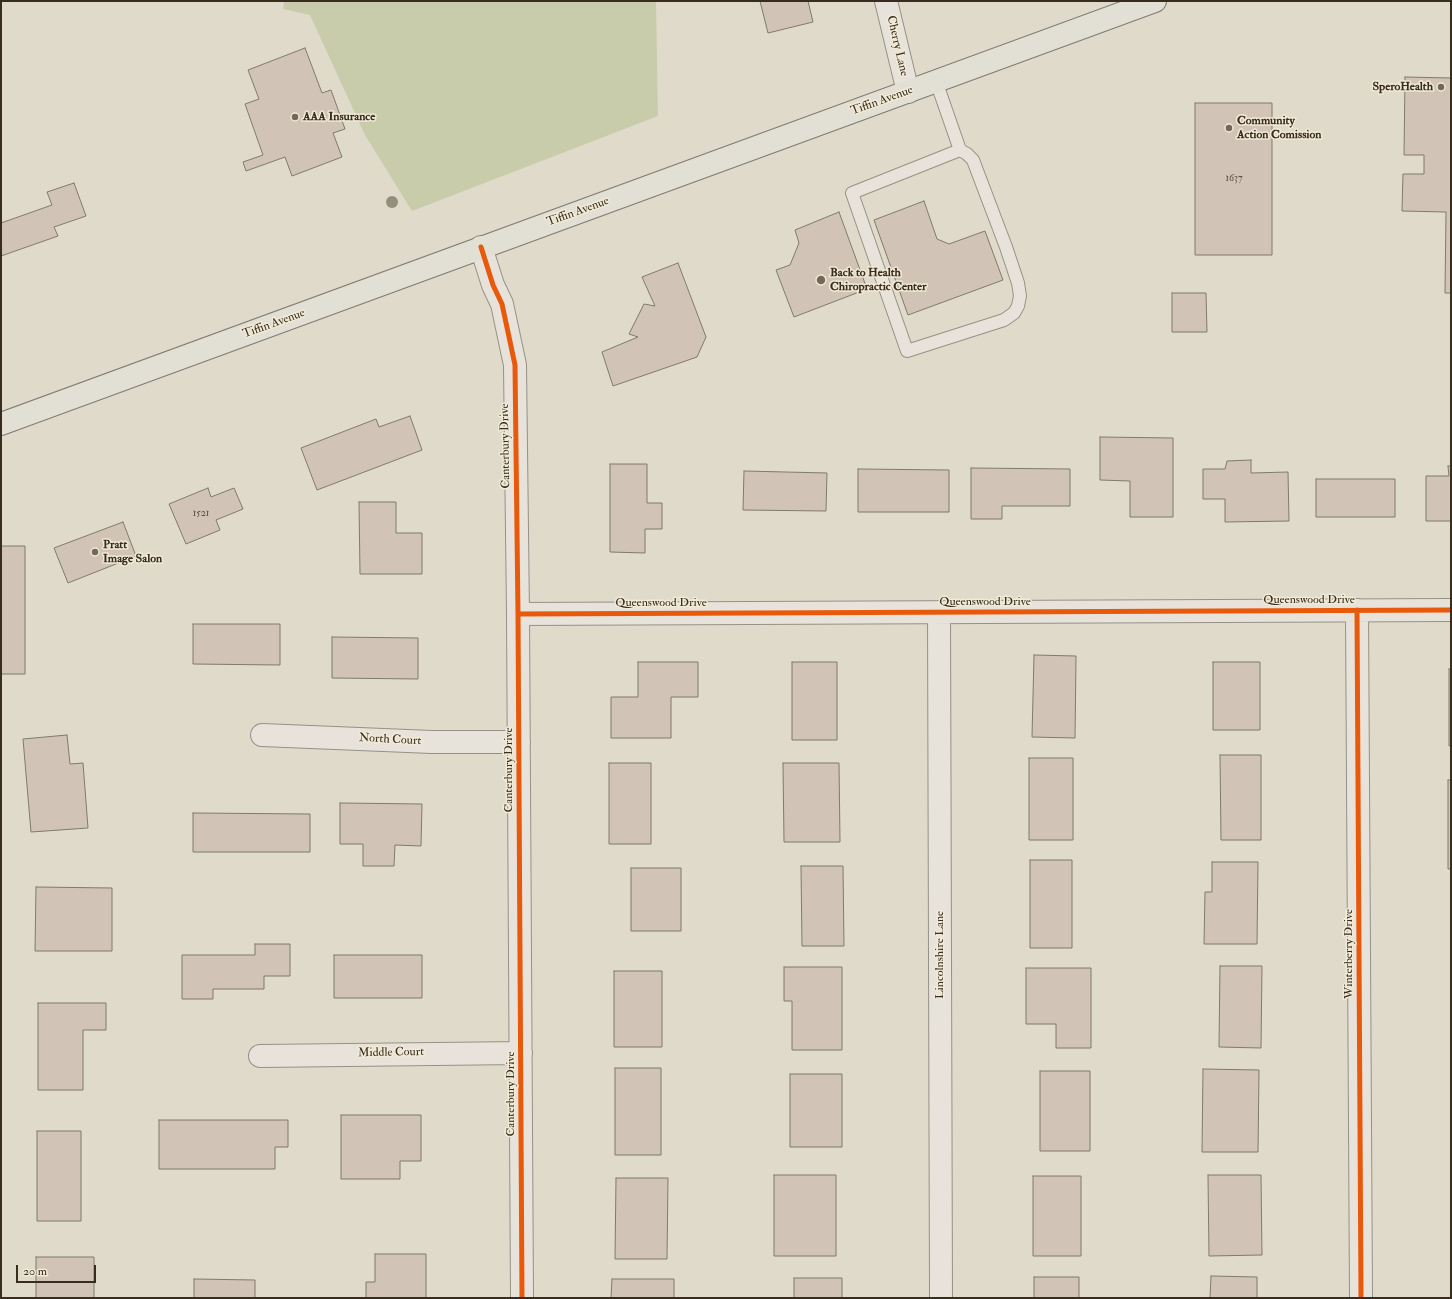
<!DOCTYPE html>
<html>
<head>
<meta charset="utf-8">
<style>
	body { margin:0 }
	#map { position:relative; width:1452px; height:1299px; overflow:hidden; background:#dfdac9; font-family:"IM FELL Double Pica",serif }
	canvas { display:block }
	.frame { position:absolute; inset:0; border:2px solid #382c1e; pointer-events:none }
	.scale { position:absolute; left:16px; top:1265px; width:80px; height:18px; box-sizing:border-box; border:2px solid #382c1e; border-top:0; padding-left:5px; font-size:12px; line-height:14px; white-space:nowrap; color:#382c1e; -webkit-text-stroke:3px #f0ead6; paint-order:stroke }
</style>
</head>
<body>
<div id="map">
<canvas width="1452" height="1299"></canvas>
<div class="frame"></div>
<div class="scale">20 m</div>
</div>
<script>
const g = document.querySelector('canvas').getContext('2d');
g.lineJoin = 'round';
function fill(path, color) { g.fillStyle = color; g.fill(path, 'evenodd'); }
const poly = rows => new Path2D(rows.map(r => 'M' + r).join(''));
function strokePath(path, color, width, dash) { g.strokeStyle = color; g.lineWidth = width; g.lineCap = dash ? 'butt' : 'round'; g.setLineDash(dash || []); g.stroke(path); }
function label(font, color, halo, rows, align = 'center') {
  g.font = font + ' "IM FELL Double Pica",serif'; g.lineWidth = 3; g.setLineDash([]); g.textBaseline = 'middle'; g.strokeStyle = halo; g.fillStyle = color; for (const [text, x, y, turn = 0] of rows) {
    g.save(); g.translate(x, y); g.rotate((+turn || 0) * Math.PI / 180); g.textAlign = isNaN(turn) ? turn : align; if (halo) g.strokeText(text, 0, 0); g.fillText(text, 0, 0); g.restore();
  }
}
const green = poly([
	[284,1,656,1,658,116,412,211,365,135,310,15,283,9]
]);
const building = poly([
	[760,1,808,1,813,22,768,33,760,1],
	[305,48,322,93,331,90,345,129,333,133,342,157,292,176,285,157,246,171,243,162,263,155,245,104,259,99,248,70,305,48],
	[1405,77,1451,78,1451,293,1445,293,1446,212,1402,211,1403,174,1424,174,1424,155,1404,155,1405,77],
	[1195,103,1272,103,1272,255,1195,255,1195,103],
	[74,183,86,216,54,227,58,236,1,256,1,223,52,205,47,192,74,183],
	[924,201,937,239,949,244,985,231,1003,280,908,315,874,220,924,201],
	[839,212,867,289,794,317,776,270,790,265,799,243,795,230,839,212],
	[678,263,706,337,697,357,613,386,602,352,638,337,629,334,644,304,655,306,642,277,678,263],
	[1172,293,1206,293,1207,332,1172,332,1172,293],
	[410,416,422,450,317,490,301,448,376,419,379,427,410,416],
	[1100,437,1173,438,1173,517,1130,517,1130,481,1100,480,1100,437],
	[1251,460,1251,473,1288,472,1289,521,1225,522,1225,499,1203,499,1203,469,1225,469,1227,461,1251,460],
	[610,464,647,464,647,503,662,503,662,529,645,529,645,553,610,552,610,464],
	[1448,466,1451,466,1451,521,1426,521,1426,476,1449,476,1448,466],
	[971,468,1070,469,1070,506,1002,506,1002,519,971,519,971,468],
	[858,469,949,470,949,512,858,512,858,469],
	[744,471,827,473,826,511,743,510,744,471],
	[1316,479,1395,479,1395,517,1316,517,1316,479],
	[208,488,211,497,234,488,243,509,216,520,220,530,186,544,169,504,208,488],
	[359,502,396,502,396,533,422,533,422,574,360,574,359,502],
	[123,522,136,556,68,583,54,548,123,522],
	[1,546,25,546,25,674,1,674,1,546],
	[193,624,280,624,280,665,193,664,193,624],
	[332,637,418,638,418,679,332,678,332,637],
	[1034,655,1076,656,1075,738,1032,737,1034,655],
	[638,662,698,662,698,697,671,697,671,738,611,738,611,697,638,697,638,662],
	[792,662,837,662,837,740,792,740,792,662],
	[1213,662,1260,662,1260,730,1213,730,1213,662],
	[1449,669,1451,669,1451,746,1449,746,1449,669],
	[67,735,70,764,83,763,88,828,31,832,23,739,67,735],
	[1220,755,1261,755,1261,840,1221,840,1220,755],
	[1029,758,1073,758,1073,840,1029,840,1029,758],
	[609,763,651,763,651,844,609,844,609,763],
	[783,763,839,763,840,842,784,842,783,763],
	[1448,780,1451,780,1451,869,1448,869,1448,780],
	[340,803,422,804,421,846,395,845,394,866,363,866,363,844,340,844,340,803],
	[193,813,310,814,310,852,193,852,193,813],
	[1030,860,1072,860,1072,948,1030,948,1030,860],
	[1212,862,1258,862,1257,944,1204,944,1205,892,1212,892,1212,862],
	[801,866,843,866,844,946,802,946,801,866],
	[631,868,681,868,681,931,631,931,631,868],
	[36,887,112,888,112,951,35,951,36,887],
	[255,944,290,944,290,976,264,976,264,989,213,989,213,999,182,999,182,955,255,955,255,944],
	[334,955,422,955,422,998,334,998,334,955],
	[1220,966,1262,966,1261,1048,1219,1047,1220,966],
	[784,967,842,967,842,1050,792,1050,792,1001,784,1001,784,967],
	[1026,968,1091,968,1091,1048,1056,1048,1056,1024,1026,1024,1026,968],
	[614,971,662,971,662,1047,614,1047,614,971],
	[38,1003,106,1003,106,1030,83,1030,83,1090,38,1090,38,1003],
	[615,1068,661,1068,661,1155,615,1155,615,1068],
	[1203,1069,1259,1070,1258,1152,1202,1152,1203,1069],
	[1040,1071,1090,1071,1090,1151,1040,1151,1040,1071],
	[790,1074,842,1074,842,1147,790,1147,790,1074],
	[341,1115,421,1115,421,1161,400,1161,400,1179,341,1179,341,1115],
	[159,1120,288,1120,288,1147,275,1147,275,1169,159,1169,159,1120],
	[37,1131,81,1131,81,1221,37,1221,37,1131],
	[774,1175,836,1175,836,1256,774,1256,774,1175],
	[1208,1175,1261,1175,1262,1255,1209,1256,1208,1175],
	[1033,1176,1081,1176,1081,1256,1033,1256,1033,1176],
	[616,1178,668,1178,667,1259,615,1259,616,1178],
	[375,1254,426,1254,426,1298,366,1298,366,1282,375,1282,375,1254],
	[36,1257,94,1257,94,1298,36,1298,36,1257],
	[1211,1276,1257,1277,1257,1298,1210,1298,1211,1276],
	[1034,1277,1079,1277,1079,1298,1034,1298,1034,1277],
	[794,1278,842,1278,842,1298,794,1298,794,1278],
	[194,1279,255,1280,255,1298,194,1298,194,1279],
	[612,1279,674,1279,674,1298,611,1298,612,1279]
]);
const lane = poly([
	[936,81,960,150,852,193,907,351,1004,320,1014,313,1018,306,1020,296,1018,283,1006,247,973,160,967,154,960,150]
]);
const street = poly([
	[886,1,908,92],
	[481,247,493,285,502,304,515,365,518,614,522,1298],
	[1357,610,1361,1298],
	[939,612,941,1298],
	[518,614,1451,610],
	[262,735,432,742,519,742],
	[260,1056,521,1053]
]);
const highway = poly([
	[1,424,1155,1]
]);
const cycleway = poly([
	[481,247,493,285,502,304,515,365,518,614,522,1298],
	[1357,610,1361,1298],
	[518,614,1451,610]
]);
const trees = [
	[392,202]
];
const markers = [
	[1441,87,4,"#72695a"],
	[295,117,4,"#72695a"],
	[1229,128,4,"#72695a"],
	[821,280,5,"#72695a"],
	[95,552,4,"#72695a"]
];
const numberNames = [
	["1637",1234,179],
	["1521",201,514]
];
const streetNames = [
	["Cherry Lane",897,46,77],
	["Tiffin Avenue",882,101,-20],
	["Tiffin Avenue",578,212,-20],
	["Tiffin Avenue",274,324,-20],
	["Canterbury Drive",506,446,-91],
	["Queenswood Drive",1309,600],
	["Queenswood Drive",985,602],
	["Queenswood Drive",661,603],
	["North Court",390,740,3],
	["Canterbury Drive",509,770,-90],
	["Winterberry Drive",1349,954,-90],
	["Lincolnshire Lane",940,955,-90],
	["Middle Court",391,1053,-1],
	["Canterbury Drive",511,1094,-90]
];
const poiNames = [
	["SperoHealth",1433,87,"right"],
	["AAA Insurance",303,117],
	["Community",1237,121],
	["Action Comission",1237,135],
	["Back to Health",830,273],
	["Chiropractic Center",830,287],
	["Pratt",103,545],
	["Image Salon",103,559]
];
fill(green, '#c8ccab');
fill(building, '#d1c3b5');
strokePath(building, '#7f7a6f', 1);
strokePath(lane, '#969186', 14);
strokePath(street, '#969186', 24);
strokePath(highway, '#7f7a6f', 24);
strokePath(lane, '#e7e3db', 12);
strokePath(street, '#e7e3db', 22);
strokePath(highway, '#e2dfd5', 22);
strokePath(cycleway, '#e8590c', 5);
g.fillStyle = '#948f7b';
for (const [x, y] of trees) { g.beginPath(); g.arc(x, y, 6, 0, 2 * Math.PI); g.fill(); }
for (const [x, y, r, color] of markers) { const dot = new Path2D(); dot.arc(x, y, r, 0, 2 * Math.PI); g.fillStyle = color; g.fill(dot); strokePath(dot, '#f0ead6', 1.5); }
label('10px', '#5e5244', null, numberNames);
label('12px', '#382c1e', '#f0ead6', streetNames);
label('bold 12px', '#382c1e', '#f0ead6', poiNames, 'left');
</script>
</body>
</html>
